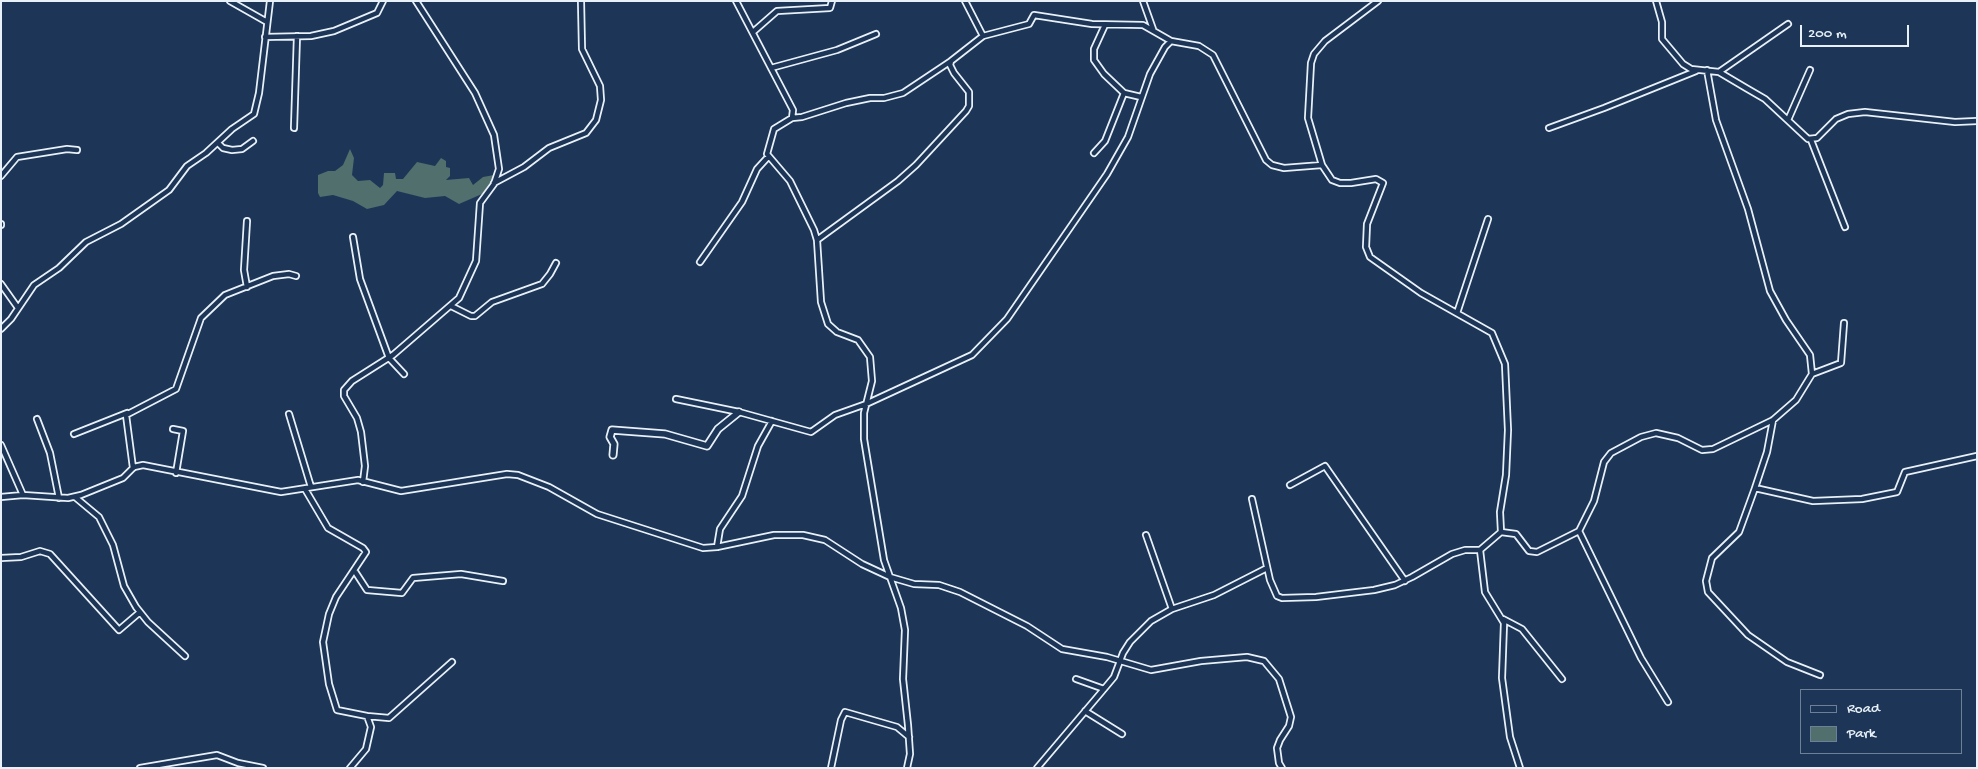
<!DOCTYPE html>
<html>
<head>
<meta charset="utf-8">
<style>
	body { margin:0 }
	#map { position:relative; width:1978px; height:769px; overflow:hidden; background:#1d3557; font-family:"Gochi Hand",sans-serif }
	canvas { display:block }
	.frame { position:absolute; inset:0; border:2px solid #e8f1f8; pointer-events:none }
	.legend { position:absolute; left:1800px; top:689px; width:162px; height:65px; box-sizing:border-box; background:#1d3557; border:1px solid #6e8097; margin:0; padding:6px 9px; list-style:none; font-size:15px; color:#e8f1f8 }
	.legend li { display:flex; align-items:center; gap:10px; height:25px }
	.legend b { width:25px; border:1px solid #6e8097 }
	.scale { position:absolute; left:1800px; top:25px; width:109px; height:22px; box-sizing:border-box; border:2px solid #e8f1f8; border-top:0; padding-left:6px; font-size:15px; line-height:18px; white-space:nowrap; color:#e8f1f8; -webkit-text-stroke:4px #1d3557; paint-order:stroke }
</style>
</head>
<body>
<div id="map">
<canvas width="1978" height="769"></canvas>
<div class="frame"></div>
<ul class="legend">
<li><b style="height:6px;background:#1d3557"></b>Road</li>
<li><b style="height:14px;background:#506f6d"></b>Park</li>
</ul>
<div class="scale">200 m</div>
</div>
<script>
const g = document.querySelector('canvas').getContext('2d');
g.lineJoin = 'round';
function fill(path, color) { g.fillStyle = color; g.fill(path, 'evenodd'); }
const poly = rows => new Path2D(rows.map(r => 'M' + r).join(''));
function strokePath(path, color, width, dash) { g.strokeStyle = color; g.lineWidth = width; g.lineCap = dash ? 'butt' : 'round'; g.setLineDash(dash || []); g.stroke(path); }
const green = poly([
	[350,149,354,158,352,175,358,181,370,180,380,188,383,185,384,173,395,173,396,179,403,179,417,162,435,166,441,158,446,161,446,167,450,168,450,176,446,180,469,178,473,185,483,177,494,175,493,181,482,194,459,204,445,196,425,198,397,191,384,205,367,209,353,201,333,195,320,197,318,193,318,175,328,171,335,171,343,165]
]);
const street = poly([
	[230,1,267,22],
	[736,1,793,110,792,118,774,129,767,154,790,181,814,230,817,240,821,302,828,324,837,332,858,340,870,357,872,381,864,413,864,439,884,560,901,608,905,630,903,679,908,725,910,754,907,768],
	[965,1,983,36],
	[1143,1,1153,29],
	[1378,1,1325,41,1314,54,1311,63,1308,118,1322,165,1332,180,1340,183,1351,183,1376,179,1383,183,1367,224,1366,247,1370,257,1421,293,1492,333,1505,364,1508,430,1506,475,1500,512,1501,532],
	[1656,1,1662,22,1662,39,1683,64,1691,69,1719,72,1746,88,1765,99,1808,139,1817,138,1836,119,1848,114,1865,112,1955,122,1977,121],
	[1105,25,1094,49,1094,60,1104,74,1124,93,1141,97],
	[753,32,777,11,830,8,832,1],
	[265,37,311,36,334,31,377,13,383,1],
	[771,68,837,50,876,34],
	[1719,72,1788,24],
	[792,118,802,117,846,103,870,98,884,98,903,93,951,61],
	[1788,120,1810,70],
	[294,128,297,36],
	[1549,128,1604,108,1696,71],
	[1811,140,1845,227],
	[218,143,223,148,232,150,242,149,253,141],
	[1094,153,1105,141,1124,93],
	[1,176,17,157,67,149,77,150],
	[494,183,524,167,549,148,586,133,596,120,601,100,600,86,582,49,581,1],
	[247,221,244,270,247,287],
	[1,224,1,225],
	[353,237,360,279,389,358,404,374],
	[817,240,898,181,916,165,966,111,969,106,969,92,954,73,950,65,951,61,983,36,1029,24,1034,15,1092,24,1143,25,1171,41],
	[700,262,742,202,757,169,768,157],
	[1,284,18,308],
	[451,306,471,316,475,316,492,302,542,284,550,274,556,263],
	[1457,313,1488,219],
	[1,329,11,319,34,285,59,268,86,242,121,224,169,190,187,166,206,153,232,129,254,114,259,93,270,1],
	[1812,374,1841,363,1844,323],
	[676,399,739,412,811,432,835,415,866,404,972,355,1007,319,1107,174,1128,137,1150,74,1165,47,1171,41,1199,46,1213,55,1266,160,1272,165,1284,168,1322,165],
	[289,414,311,487],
	[37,419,50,453,59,498],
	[1773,420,1767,452,1755,488,1813,501,1862,499,1897,492,1905,472,1977,456],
	[173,429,183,431,176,473],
	[74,434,127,413],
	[1,445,23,495],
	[133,468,126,415,176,389,201,318,225,295,273,276,289,274,296,276],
	[363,482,365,466,361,432,357,418,344,396,344,390,352,381,393,355,459,298,476,261,480,203,494,184,499,169,494,135,475,93,416,1],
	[1290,485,1325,466,1405,581],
	[1755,488,1739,532,1712,558,1706,581,1708,592,1748,635,1787,662,1820,675],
	[305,489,328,528,363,548,366,552,336,597,329,614,323,642,329,684,337,710,367,716,371,727,366,749,350,768],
	[1,497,23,495,68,498,81,495,123,478,134,467,143,465,281,492,358,480,401,491,507,474,518,475,549,487,597,514,703,548,717,547,774,535,803,535,825,540,862,564,890,577,914,584,939,585,960,592,1027,626,1062,649,1107,657,1151,670,1201,661,1247,657,1264,661,1279,679,1291,717,1289,726,1280,740,1277,748,1279,763,1282,768],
	[75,497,99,517,113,545,124,586,136,607,148,622,185,656],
	[1252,499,1270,580,1277,596,1282,598,1316,597,1374,590,1395,585,1412,577,1452,554,1465,550,1480,550,1501,532,1516,534,1529,551,1537,552,1579,531,1594,501,1604,462,1611,453,1641,437,1656,433,1678,438,1702,450,1713,449,1773,420,1796,400,1812,374,1810,355,1786,320,1770,291,1748,209,1716,120,1707,70],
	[1579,531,1641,658,1668,702],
	[1146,535,1172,609],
	[717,547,720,529,742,496,758,446,772,421],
	[1480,550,1485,592,1504,623,1502,678,1510,737,1520,768],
	[1,558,21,557,40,551,50,554,119,630,140,612],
	[354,570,367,590,402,593,413,578,461,574,503,581],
	[1503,619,1522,629,1562,679],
	[1076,679,1104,689],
	[1085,711,1122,734],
	[367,716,389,718,452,662],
	[140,768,217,755,238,763,263,768],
	[831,768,841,720,845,712,897,727,909,737],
	[1037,768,1104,689,1114,677,1123,653,1130,642,1151,621,1172,609,1214,595,1267,568]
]);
const secondary = poly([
	[613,455,614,444,610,437,612,430,665,434,707,446,718,429,739,412]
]);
fill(green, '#506f6d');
strokePath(street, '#e8f1f8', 8);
strokePath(secondary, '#e8f1f8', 9);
strokePath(street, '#1d3557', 4.5);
strokePath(secondary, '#1d3557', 5.5);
</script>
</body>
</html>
